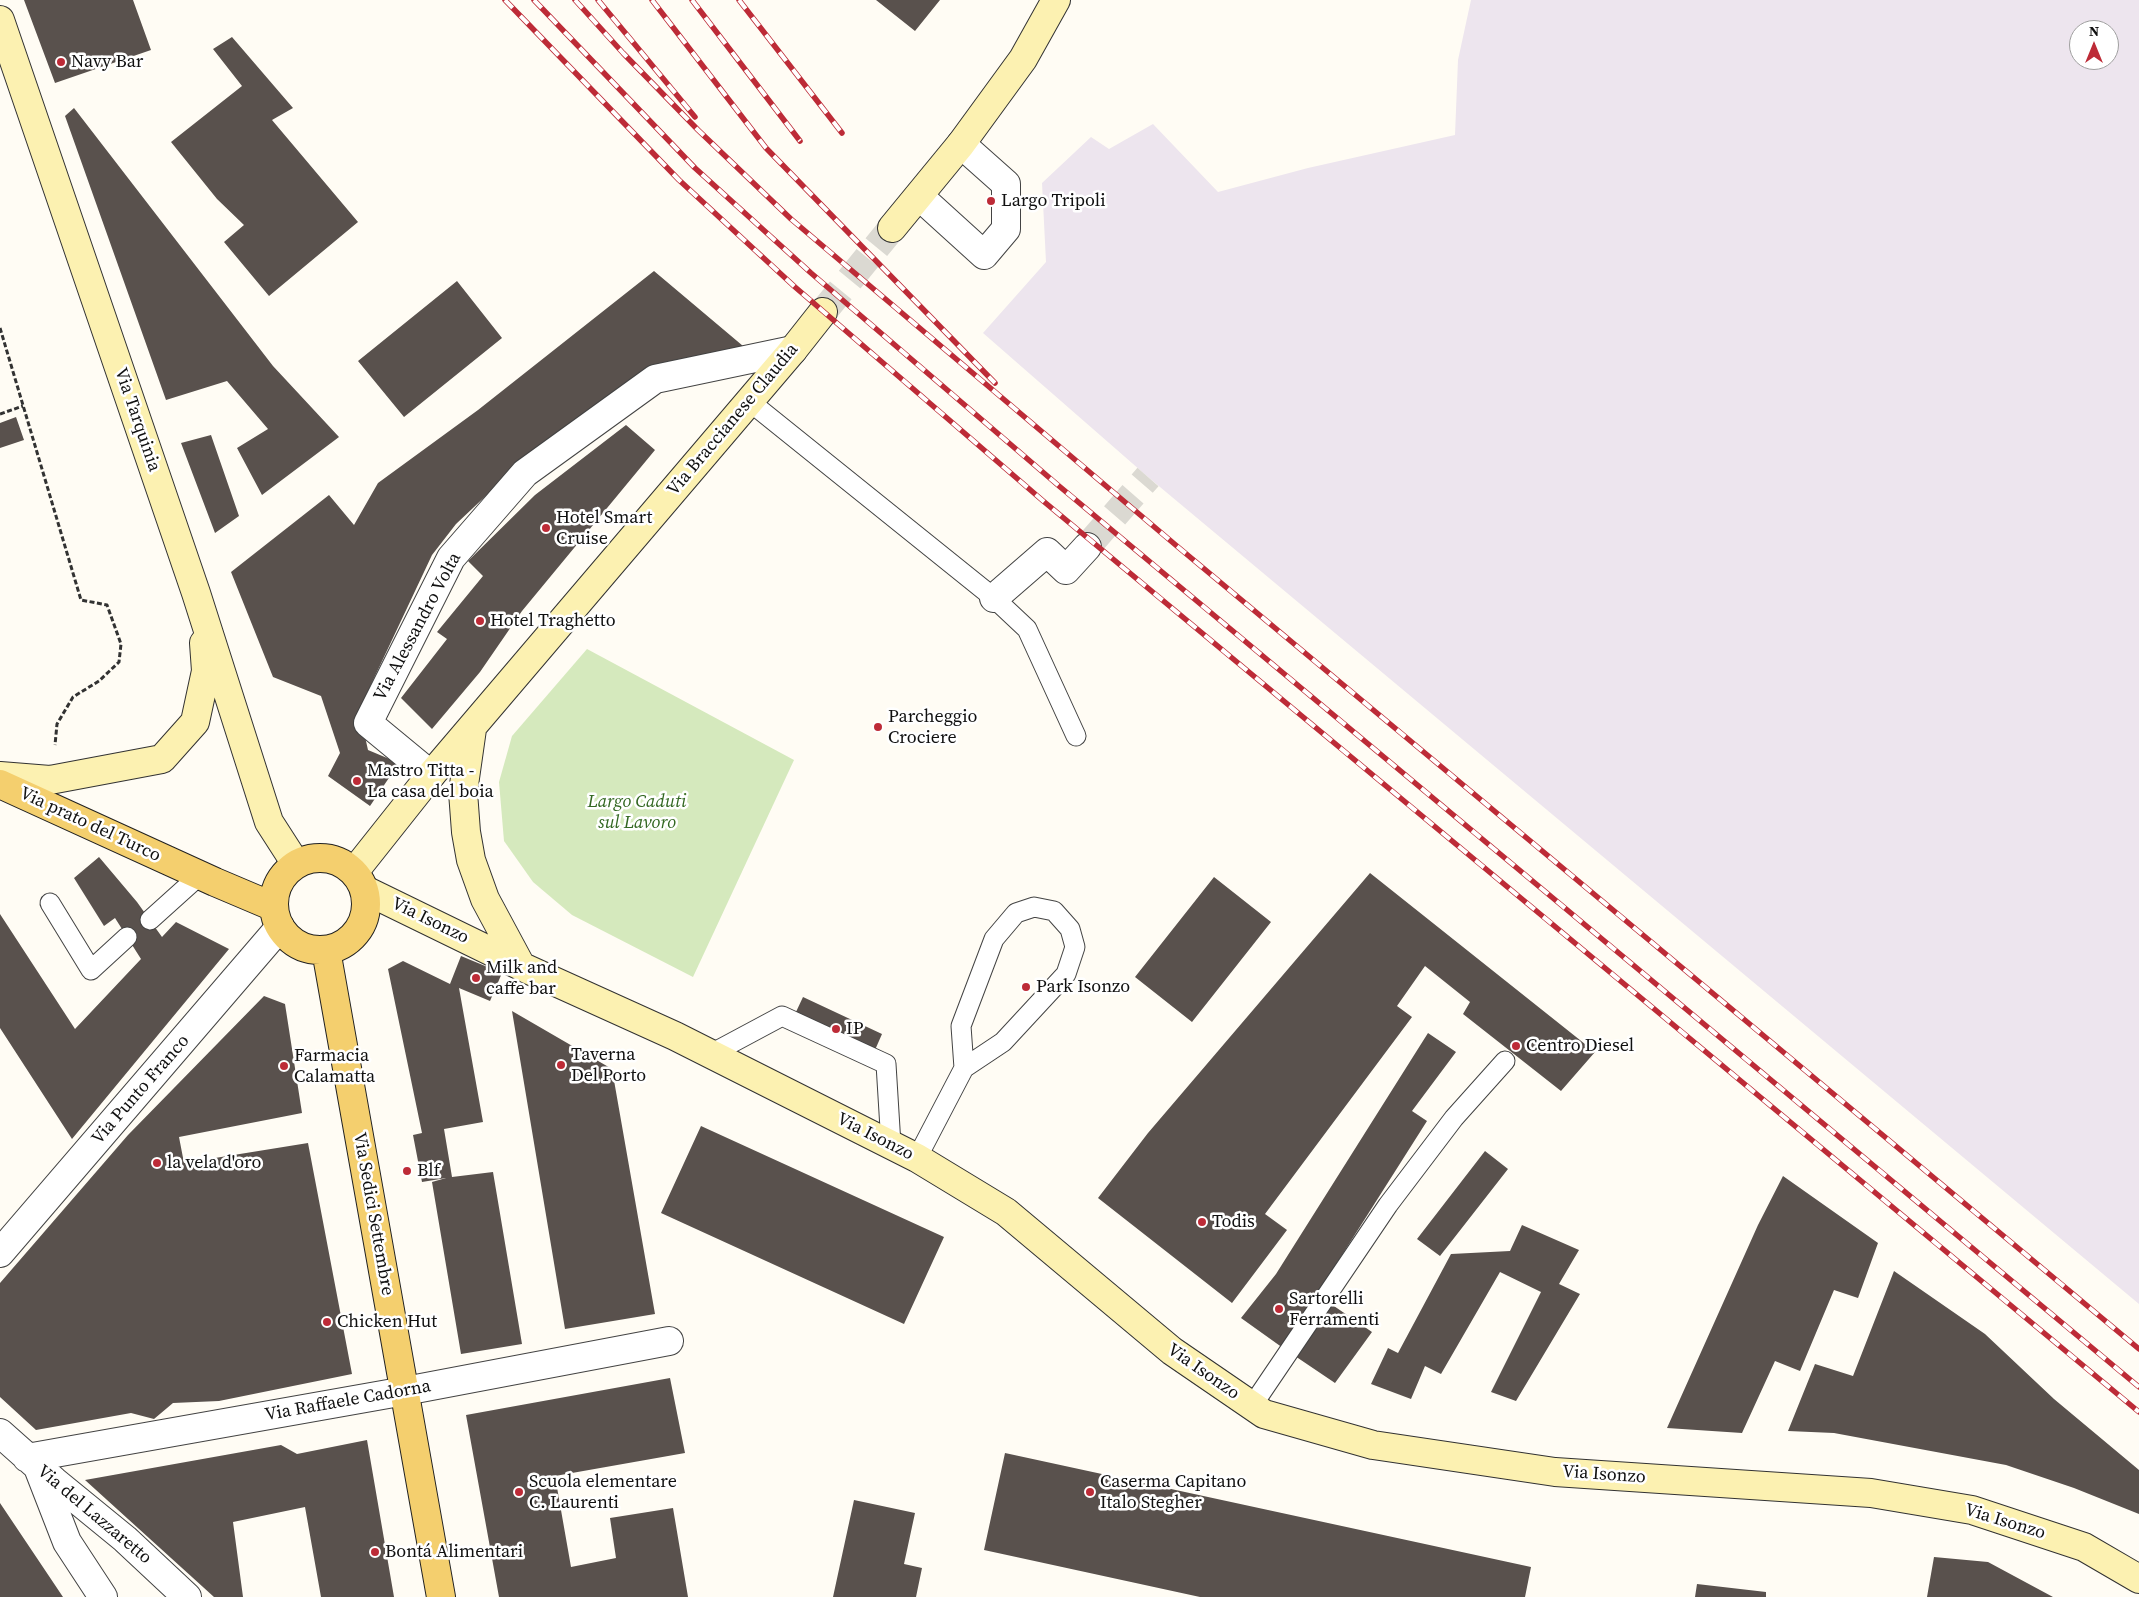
<!DOCTYPE html>
<html>
<head>
<meta charset="utf-8">
<style>
	body { margin:0 }
	#map { position:relative; width:2139px; height:1597px; overflow:hidden; background:#fffcf4; font-family:"Source Serif 4",serif }
	canvas { display:block }
	.north { position:absolute; left:2069px; top:20px; width:50px; height:50px; box-sizing:border-box; background:#fff; border:1px solid #9f9f9f; border-radius:50%; rotate:0deg; font-size:14px; font-weight:700; line-height:20px; text-align:center; color:#101010 }
	.north::after { content:''; display:block; margin:auto; width:18px; height:22px; background:#bd2b37; clip-path:polygon(50% 0,100% 100%,50% 72%,0 100%) }
</style>
</head>
<body>
<div id="map">
<canvas width="2139" height="1597"></canvas>
<div class="north">N</div>
</div>
<script>
const g = document.querySelector('canvas').getContext('2d');
g.lineJoin = 'round';
function fill(path, color) { g.fillStyle = color; g.fill(path, 'evenodd'); }
const poly = rows => new Path2D(rows.map(r => 'M' + r).join(''));
function strokePath(path, color, width, dash) { g.strokeStyle = color; g.lineWidth = width; g.lineCap = dash ? 'butt' : 'round'; g.setLineDash(dash || []); g.stroke(path); }
function label(font, color, halo, rows, align = 'center') {
  g.font = font + ' "Source Serif 4",serif'; g.lineWidth = 5; g.setLineDash([]); g.textBaseline = 'middle'; g.strokeStyle = halo; g.fillStyle = color; for (const [text, x, y, turn = 0] of rows) {
    g.save(); g.translate(x, y); g.rotate((+turn || 0) * Math.PI / 180); g.textAlign = isNaN(turn) ? turn : align; if (halo) g.strokeText(text, 0, 0); g.fillText(text, 0, 0); g.restore();
  }
}
const industrial = poly([
	[1471,0,2139,0,2139,1304,1148,477,983,333,1046,262,1042,183,1091,137,1109,149,1153,124,1218,192,1308,168,1455,135,1458,60],
	[2079,30,2109,30,2109,60,2079,60]
]);
const green = poly([
	[587,649,794,760,693,977,572,915,533,882,504,841,499,782,512,736]
]);
const building = poly([
	[24,0,133,0,151,50,55,83],
	[876,0,940,0,915,31],
	[232,37,293,108,272,120,358,222,269,296,224,242,244,225,217,199,171,142,242,86,213,49],
	[74,108,273,366,339,437,262,495,237,448,268,429,227,381,166,400,65,116],
	[654,271,743,346,659,364,526,458,456,524,432,555,359,710,368,750,399,763,370,806,328,776,340,753,321,696,273,677,231,572,329,495,354,525,378,483,478,410],
	[457,281,502,338,404,417,358,361],
	[16,417,24,440,0,448,0,423],
	[626,425,655,450,522,611,480,672,432,729,401,698,447,639,437,632,483,576,468,561,535,495],
	[211,435,239,516,215,533,181,443],
	[99,857,137,902,162,937,176,922,229,949,72,1139,0,1028,0,914,75,1029,141,959,115,918,104,926,74,878],
	[1370,873,1595,1052,1561,1091,1463,1014,1470,1002,1425,966,1397,1006,1412,1017,1265,1214,1287,1230,1232,1303,1098,1198,1148,1133],
	[1214,877,1271,922,1192,1022,1135,977],
	[461,956,502,973,490,1001,459,988,483,1122,444,1129,452,1177,493,1172,522,1344,461,1354,432,1182,446,1178,422,1182,413,1135,422,1133,388,969,403,961,450,984],
	[264,996,285,1004,302,1113,179,1137,184,1163,308,1143,352,1374,219,1401,173,1403,154,1419,131,1413,36,1430,0,1397,0,1283,128,1135],
	[803,997,882,1034,868,1066,788,1029],
	[512,1011,612,1069,655,1314,565,1329],
	[1428,1033,1456,1052,1412,1111,1427,1121,1283,1348,1241,1318,1276,1274],
	[701,1126,944,1237,904,1324,661,1213],
	[1485,1151,1508,1169,1440,1256,1417,1239],
	[1783,1176,1878,1243,1858,1298,1834,1290,1800,1371,1775,1361,1742,1433,1667,1428,1758,1225],
	[1522,1225,1579,1250,1559,1284,1580,1294,1516,1401,1491,1392,1541,1292,1500,1272,1441,1374,1425,1366,1411,1399,1371,1384,1388,1348,1398,1353,1451,1254,1510,1251],
	[1894,1271,1985,1334,2054,1399,2139,1470,2139,1514,2074,1488,2006,1465,1834,1433,1788,1431,1815,1364,1853,1376],
	[1331,1304,1372,1332,1335,1383,1295,1356],
	[670,1378,685,1453,555,1476,571,1567,616,1558,610,1518,673,1508,688,1597,499,1597,466,1415],
	[367,1440,394,1597,321,1597,305,1507,233,1522,243,1597,214,1597,85,1480,281,1445,297,1454],
	[1005,1453,1531,1567,1525,1597,1200,1597,984,1550],
	[854,1500,915,1513,904,1564,922,1568,916,1597,833,1597],
	[0,1503,63,1597,0,1597],
	[1934,1557,1988,1562,2053,1597,1927,1597],
	[1697,1584,1766,1592,1766,1597,1695,1597]
]);
const streetTunnel = poly([
	[1087,547,1148,477]
]);
const secondaryTunnel = poly([
	[823,312,892,228]
]);
const path = poly([
	[0,328,81,600,107,605,121,644,119,662,99,681,73,697,57,724,55,745],
	[0,414,23,406]
]);
const lane = poly([
	[749,401,994,598,1027,629,1076,736],
	[50,903,91,970,127,937],
	[150,920,200,875],
	[711,1054,782,1016,886,1064,891,1145],
	[917,1158,964,1068,1003,1042,1066,974,1075,947,1070,929,1054,911,1034,907,1016,913,994,939,961,1026,964,1068],
	[1252,1406,1388,1205,1454,1118,1505,1061]
]);
const street = poly([
	[919,196,984,255,1006,229,1006,184,961,144],
	[994,598,1047,552,1066,570,1087,547],
	[431,775,368,723,451,558,525,473,655,379,793,350],
	[0,1253,280,927],
	[0,1433,54,1481,125,1539,187,1597],
	[27,1458,405,1391,669,1341],
	[39,1470,67,1542,103,1597]
]);
const secondary = poly([
	[0,20,196,593,269,822,296,864],
	[892,228,961,144,1023,59,1056,0],
	[472,729,463,792,466,832,471,860,485,899,521,966],
	[0,776,50,780,162,759,195,722,206,671,204,643],
	[354,872,431,775,793,350,823,312],
	[365,890,527,969,675,1036,917,1158,1006,1212,1172,1351,1264,1414,1373,1445,1555,1472,1871,1493,1972,1510,2084,1547,2139,1579]
]);
const primary = poly([
	[0,784,215,882,274,907],
	'274 904a46 46 0 1 1 92 0a46 46 0 1 1-92 0Z',
	[326,950,441,1597]
]);
const rail = poly([
	[505,0,679,180,795,287,1042,500,2139,1412],
	[534,0,695,168,811,273,1059,486,2139,1387],
	[575,0,623,53,698,130,791,219,1178,547,2139,1349],
	[598,0,695,117],
	[652,0,766,148,995,383],
	[692,0,800,141],
	[739,0,842,133]
]);
const markers = [
	[61,62,5,"#bd2b37"],
	[991,201,5,"#bd2b37"],
	[546,528,5,"#bd2b37"],
	[480,621,5,"#bd2b37"],
	[878,727,5,"#bd2b37"],
	[357,781,5,"#bd2b37"],
	[476,978,5,"#bd2b37"],
	[1026,987,5,"#bd2b37"],
	[836,1029,5,"#bd2b37"],
	[1516,1046,5,"#bd2b37"],
	[561,1065,5,"#bd2b37"],
	[284,1066,5,"#bd2b37"],
	[157,1163,5,"#bd2b37"],
	[407,1171,5,"#bd2b37"],
	[1202,1222,5,"#bd2b37"],
	[1279,1309,5,"#bd2b37"],
	[327,1322,5,"#bd2b37"],
	[519,1492,5,"#bd2b37"],
	[1090,1492,5,"#bd2b37"],
	[375,1552,5,"#bd2b37"]
];
const poiNames = [
	["Navy Bar",71,62],
	["Largo Tripoli",1001,201],
	["Hotel Smart",556,518],
	["Cruise",556,539],
	["Hotel Traghetto",490,621],
	["Parcheggio",888,717],
	["Crociere",888,738],
	["Mastro Titta -",367,771],
	["La casa del boia",367,792],
	["Milk and",486,968],
	["caffe bar",486,989],
	["Park Isonzo",1036,987],
	["IP",846,1029],
	["Centro Diesel",1526,1046],
	["Taverna",571,1055],
	["Del Porto",571,1076],
	["Farmacia",294,1056],
	["Calamatta",294,1077],
	["la vela d'oro",167,1163],
	["Blf",417,1171],
	["Todis",1212,1222],
	["Sartorelli",1289,1299],
	["Ferramenti",1289,1320],
	["Chicken Hut",337,1322],
	["Scuola elementare",529,1482],
	["C. Laurenti",529,1503],
	["Caserma Capitano",1100,1482],
	["Italo Stegher",1100,1503],
	["Bontá Alimentari",385,1552]
];
const streetNames = [
	["Via Tarquinia",137,420,71],
	["Via Braccianese Claudia",733,420,-50],
	["Via Alessandro Volta",418,627,-62],
	["Via prato del Turco",90,825,25],
	["Via Isonzo",430,921,26],
	["Via Punto Franco",141,1090,-49],
	["Via Isonzo",875,1137,27],
	["Via Sedici Settembre",373,1214,80],
	["Via Isonzo",1203,1372,35],
	["Via Raffaele Cadorna",348,1401,-10],
	["Via Isonzo",1604,1475,4],
	["Via del Lazzaretto",94,1515,40],
	["Via Isonzo",2005,1522,17]
];
const parkNames = [
	["Largo Caduti",637,802],
	["sul Lavoro",637,823]
];
fill(industrial, '#ede5ee');
fill(green, '#d5e9bd');
fill(building, '#59514d');
strokePath(streetTunnel, '#dbd9d2', 28, [28, 14]);
strokePath(secondaryTunnel, '#dbd9d2', 28, [28, 14]);
strokePath(lane, '#434343', 21);
strokePath(street, '#434343', 30);
strokePath(secondary, '#323232', 30);
strokePath(primary, '#212121', 30);
strokePath(path, '#323232', 3, [5, 2.5]);
strokePath(lane, '#fff', 19);
strokePath(street, '#fff', 28);
strokePath(secondary, '#fcf1b1', 28);
strokePath(primary, '#f4cf6e', 28);
strokePath(rail, '#bd2b37', 5.5);
strokePath(rail, '#fff', 4, [11]);
for (const [x, y, r, color] of markers) { const dot = new Path2D(); dot.arc(x, y, r, 0, 2 * Math.PI); g.fillStyle = color; g.fill(dot); strokePath(dot, '#fff', 2); }
label('18px', '#101010', '#fff', poiNames, 'left');
label('18px', '#101010', '#fff', streetNames);
label('italic 18px', '#326721', '#fff', parkNames);
</script>
</body>
</html>
